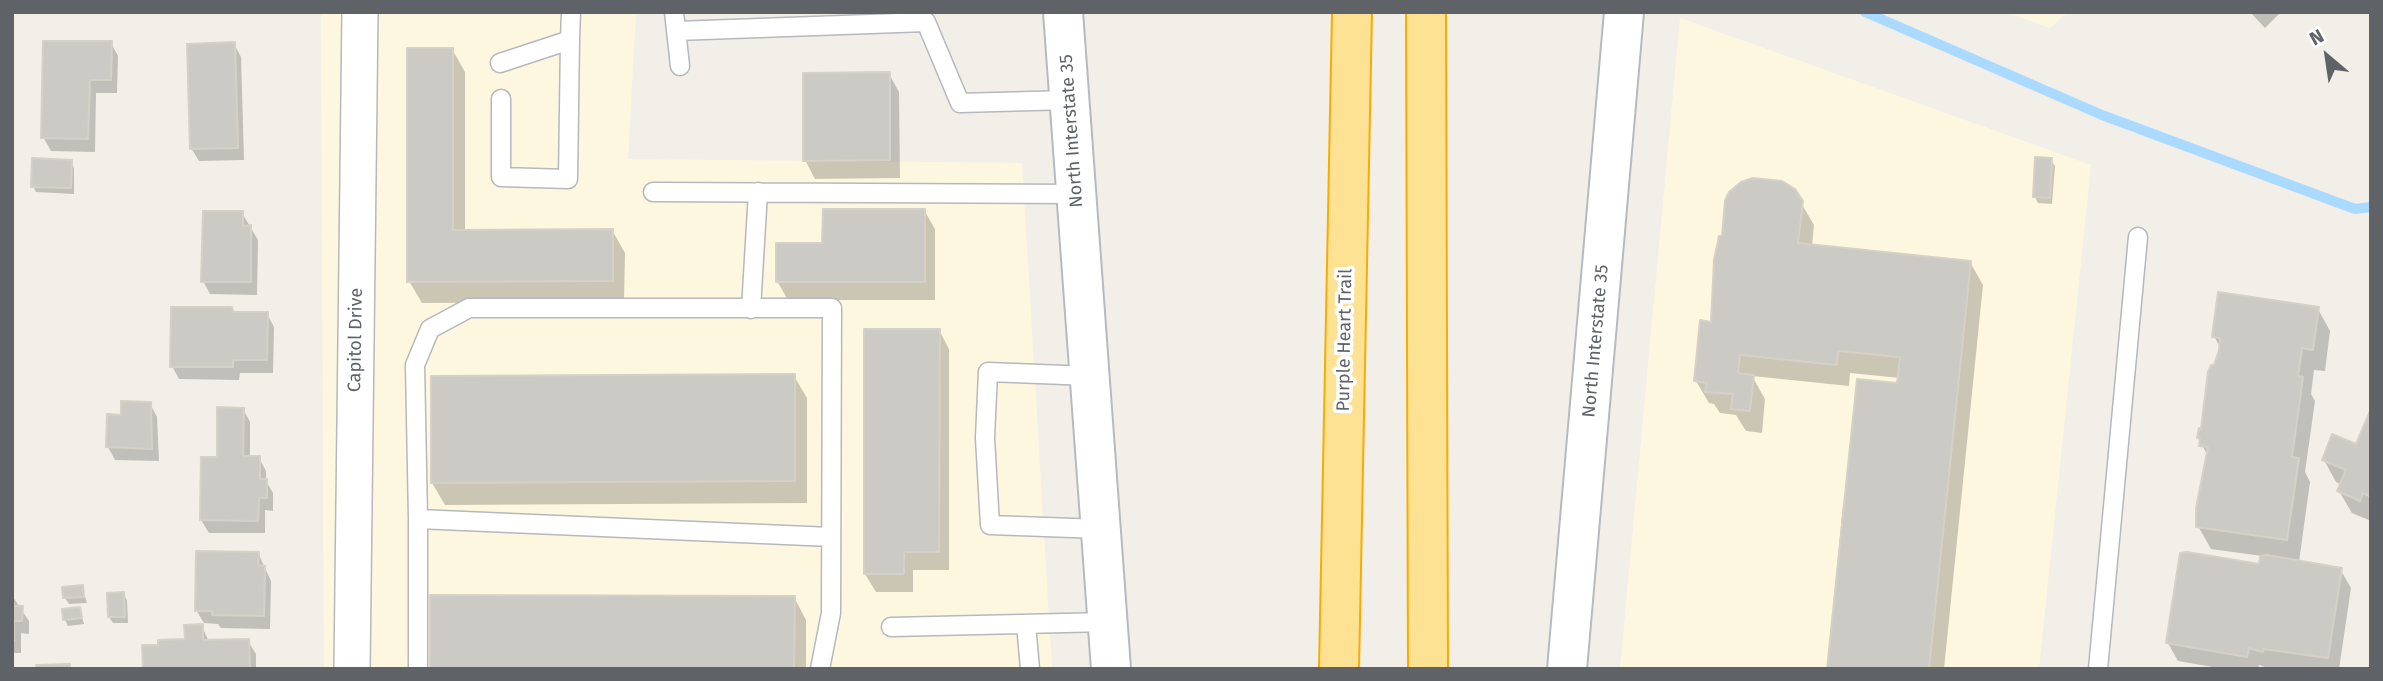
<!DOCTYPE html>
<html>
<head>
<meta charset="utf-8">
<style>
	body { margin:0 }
	#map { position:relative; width:2383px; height:681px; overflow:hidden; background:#f1efe8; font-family:"Fira Sans",sans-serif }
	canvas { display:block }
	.frame { position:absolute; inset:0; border:14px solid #5f6368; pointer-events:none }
	.north { position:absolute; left:2292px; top:21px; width:70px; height:70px; -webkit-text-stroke:5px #fff; paint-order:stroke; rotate:331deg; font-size:19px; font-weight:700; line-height:28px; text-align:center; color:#5f6368 }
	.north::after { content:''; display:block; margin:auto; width:24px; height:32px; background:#5f6368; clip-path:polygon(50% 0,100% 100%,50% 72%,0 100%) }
</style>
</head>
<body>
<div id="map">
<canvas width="2383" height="681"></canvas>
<div class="frame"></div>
<div class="north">N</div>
</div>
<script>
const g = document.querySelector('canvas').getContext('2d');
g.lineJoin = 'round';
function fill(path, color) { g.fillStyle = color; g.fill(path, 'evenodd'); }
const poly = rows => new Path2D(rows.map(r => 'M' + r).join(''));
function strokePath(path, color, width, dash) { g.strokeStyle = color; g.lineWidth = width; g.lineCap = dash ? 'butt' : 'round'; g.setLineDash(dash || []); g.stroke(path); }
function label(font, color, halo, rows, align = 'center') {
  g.font = font + ' "Fira Sans",sans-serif'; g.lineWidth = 7; g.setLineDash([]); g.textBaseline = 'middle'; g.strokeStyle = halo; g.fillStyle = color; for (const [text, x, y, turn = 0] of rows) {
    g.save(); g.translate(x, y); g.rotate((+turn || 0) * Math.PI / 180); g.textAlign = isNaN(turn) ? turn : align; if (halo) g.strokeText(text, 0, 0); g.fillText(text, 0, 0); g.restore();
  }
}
const commercial = poly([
	[321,12,636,12,628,159,1022,163,1052,669,324,669],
	[2005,12,2068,12,2050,28],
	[1680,18,2091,165,2039,669,1620,669]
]);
const shadow = poly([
	[2250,12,2281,12,2265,28],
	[111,43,118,56,117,93,96,93,95,152,51,151,43,137],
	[234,44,241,57,244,160,199,161,191,148],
	[452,49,465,72,465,232,612,230,625,253,624,302,422,303,409,281],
	[889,74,899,92,900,178,815,179,805,160],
	[2051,160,2055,166,2052,204,2038,203,2035,197],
	[71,162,74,168,74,194,36,192,33,186],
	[1794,191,1814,225,1812,246,1970,262,1983,285,1944,669,1827,669,1843,505,1846,506,1900,378,1850,373,1849,386,1752,376,1765,399,1762,433,1746,431,1736,415,1720,413,1714,404,1709,403,1696,381,1712,323],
	[924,210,935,229,935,300,788,300,777,281,824,244],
	[242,213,258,240,257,295,210,294,203,281],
	[231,309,234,314,267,314,274,327,273,373,240,373,239,380,179,379,172,366],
	[2318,309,2330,331,2325,371,2314,370,2311,394,2315,401,2305,472,2310,482,2299,562,2340,569,2351,588,2339,669,2270,669,2259,665,2258,669,2224,669,2178,661,2168,643,2260,566,2262,556,2211,549,2198,526,2208,457,2199,438,2221,349,2214,336],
	[939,330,949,349,949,570,913,570,913,592,876,592,865,574],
	[794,376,807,398,807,503,445,505,432,483,432,378],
	[150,404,157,417,159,461,115,460,108,447,123,417],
	[243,409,250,422,250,458,259,458,266,471,266,481,273,493,273,511,265,510,265,533,209,533,201,520,218,458],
	[2371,414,2371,521,2352,513,2339,491,2342,485,2336,482,2324,460,2357,446],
	[258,553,271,581,270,629,221,628,218,624,204,623,196,610],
	[82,587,87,603,69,604,65,598],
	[123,594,127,600,128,623,113,623,109,617],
	[13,597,29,621,29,634,21,633,21,653,12,653],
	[794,597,806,620,806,669,432,669],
	[79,608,84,624,68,626,65,620],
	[202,626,209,642,248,641,256,654,256,669,145,669,186,641]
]);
const stream = poly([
	[1865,12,2102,115,2355,209,2371,207]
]);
const building = poly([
	[43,41,112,41,111,80,90,80,88,139,41,138,43,41],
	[235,42,238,148,190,149,187,44,235,42],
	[407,48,453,48,453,230,613,229,613,281,407,282,407,48],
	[890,72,890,160,803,161,803,73,890,72],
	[2035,157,2052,158,2050,198,2033,197,2035,157],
	[32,158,72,160,71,188,31,187,32,158],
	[1753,178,1782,181,1795,189,1803,201,1798,243,1971,261,1929,669,1827,669,1857,379,1897,383,1900,357,1838,351,1837,365,1740,355,1738,373,1754,375,1750,411,1731,409,1733,394,1705,392,1707,383,1694,381,1700,320,1711,322,1714,260,1719,236,1722,236,1725,201,1729,192,1741,182,1753,178],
	[823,209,925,209,925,282,776,282,776,243,822,243,823,209],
	[203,211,243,211,243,226,251,225,251,282,201,282,203,211],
	[2218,292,2319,307,2313,350,2302,348,2298,376,2303,377,2292,457,2299,458,2287,540,2196,527,2196,508,2208,447,2199,446,2200,439,2197,438,2199,428,2201,429,2208,372,2211,365,2214,365,2219,350,2220,338,2212,337,2218,292],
	[171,307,232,307,233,312,268,312,267,360,233,360,233,367,170,367,171,307],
	[864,329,940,329,939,552,904,552,904,574,864,574,864,329],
	[795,374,795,481,431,483,431,376,795,374],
	[121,401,151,402,152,449,106,447,107,414,121,415,121,401],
	[217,407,244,408,243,456,260,456,260,479,267,479,267,498,259,498,258,521,200,520,201,457,217,457,217,407],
	[2371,409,2371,497,2363,493,2360,501,2337,491,2346,470,2322,460,2332,434,2356,444,2371,409],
	[196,551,259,552,258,565,265,566,264,616,212,615,212,611,195,611,196,551],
	[2187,552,2259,564,2260,556,2267,555,2342,568,2328,658,2264,649,2263,652,2249,648,2247,657,2166,643,2180,553,2187,552],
	[83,585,84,597,63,598,62,587,83,585],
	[124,592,125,617,108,617,107,593,124,592],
	[12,595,14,606,23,606,22,621,14,621,14,641,12,595],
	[430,595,795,596,794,669,430,669,430,595],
	[80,607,82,618,63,620,62,609,80,607],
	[203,624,203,640,249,639,250,669,143,669,142,645,158,645,158,640,185,639,184,625,203,624],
	[70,664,70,669,36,669,36,665,70,664]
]);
const service = poly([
	[674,12,680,66],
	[676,31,926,22,960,103,1069,100],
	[500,63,570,40,571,12],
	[501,99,501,177,568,179,570,40],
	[653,192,1077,194],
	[751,309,758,192],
	[1090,376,988,372,985,438,990,525,1101,529],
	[418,519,415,365,430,329,469,308,832,308,831,613,820,669],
	[1026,624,1030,669],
	[891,627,1108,622],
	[418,669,418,519,831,537],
	[2098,669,2138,237]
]);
const minor = poly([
	[352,669,360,12]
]);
const secondary = poly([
	[1063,12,1111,669],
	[1567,669,1624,12]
]);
const motorway = poly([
	[1426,12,1428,669],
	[1339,669,1352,12]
]);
const streetNames = [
	["North Interstate 35",1072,131,-94],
	["Capitol Drive",356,340,-89],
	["Purple Heart Trail",1345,340,-89],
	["North Interstate 35",1596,341,-85]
];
fill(commercial, '#fef7e0');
fill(shadow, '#0003');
strokePath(stream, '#aadaff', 10);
fill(building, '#cccac5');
strokePath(building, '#d6d1c6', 2);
strokePath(service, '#b5b8bc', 21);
strokePath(minor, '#b5b8bc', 38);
strokePath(secondary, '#b6babf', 42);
strokePath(motorway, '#f9ab00', 42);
strokePath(service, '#fff', 18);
strokePath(minor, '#fff', 35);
strokePath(secondary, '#fff', 38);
strokePath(motorway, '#fde293', 38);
label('18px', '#5f6368', '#fff', streetNames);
</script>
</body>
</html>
